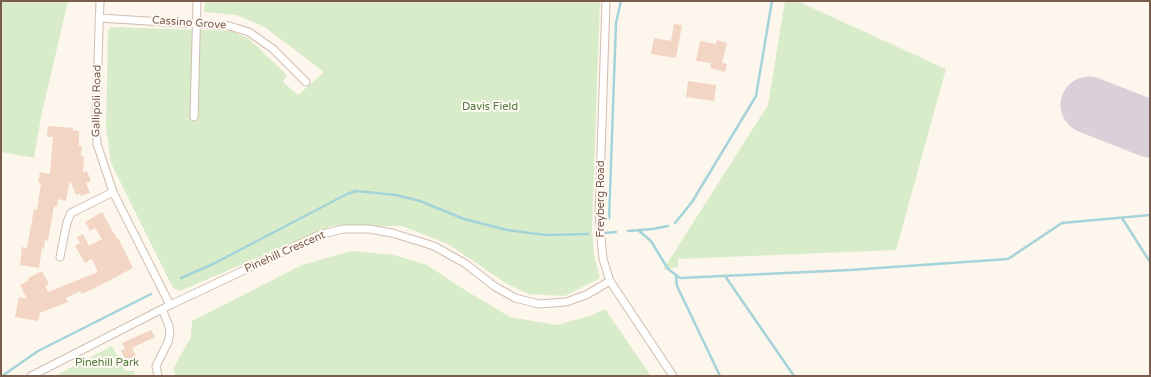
<!DOCTYPE html>
<html>
<head>
<meta charset="utf-8">
<style>
	body { margin:0 }
	#map { position:relative; width:1151px; height:377px; overflow:hidden; background:#fdf6ec; font-family:"Varela Round",sans-serif }
	canvas { display:block }
	.frame { position:absolute; inset:0; border:2px solid #7a5c4d; pointer-events:none }
</style>
</head>
<body>
<div id="map">
<canvas width="1151" height="377"></canvas>
<div class="frame"></div>
</div>
<script>
const g = document.querySelector('canvas').getContext('2d');
g.lineJoin = 'round';
function fill(path, color) { g.fillStyle = color; g.fill(path, 'evenodd'); }
const poly = rows => new Path2D(rows.map(r => 'M' + r).join(''));
function strokePath(path, color, width, dash) { g.strokeStyle = color; g.lineWidth = width; g.lineCap = dash ? 'butt' : 'round'; g.setLineDash(dash || []); g.stroke(path); }
function label(font, color, halo, rows, align = 'center') {
  g.font = font + ' "Varela Round",sans-serif'; g.lineWidth = 4; g.setLineDash([]); g.textBaseline = 'middle'; g.strokeStyle = halo; g.fillStyle = color; for (const [text, x, y, turn = 0] of rows) {
    g.save(); g.translate(x, y); g.rotate((+turn || 0) * Math.PI / 180); g.textAlign = isNaN(turn) ? turn : align; if (halo) g.strokeText(text, 0, 0); g.fillText(text, 0, 0); g.restore();
  }
}
const green = poly([
	[1,1,68,1,41,117,34,158,1,152],
	[205,1,600,1,592,229,594,255,600,278,565,296,529,294,507,284,448,244,402,226,332,226,180,291,173,288,111,163,106,127,108,30,112,27,231,31,248,38,287,75,283,82,298,95,324,72,266,28,237,15,204,12],
	[785,1,797,1,946,69,896,250,678,259,678,267,663,270,768,105],
	[352,251,394,255,427,265,465,290,510,317,556,325,590,316,605,309,651,376,176,376,173,369,191,337,192,321,302,265],
	[112,346,125,371,134,371,135,376,55,376]
]);
const stream = poly([
	[1122,218,1150,262],
	[609,219,616,23,621,1],
	[675,223,692,202,756,96,772,1],
	[638,230,651,241,668,269,680,278,850,270,1008,259,1062,223,1150,215],
	[628,231,653,229,668,226],
	[606,233,616,232],
	[725,276,794,376],
	[676,277,677,286,720,376],
	[181,278,213,264,347,194,356,191,396,195,420,201,464,219,507,230,546,235,588,234],
	[2,376,38,351,151,294]
]);
const runway = poly([
	[1089,105,1150,129]
]);
const building = poly([
	[674,24,682,25,676,58,651,54,654,38,671,41],
	[717,40,727,43,722,63,727,64,725,72,710,68,711,63,696,61,700,41,716,44],
	[688,81,716,85,714,101,686,97],
	[48,126,73,128,72,130,79,131,79,146,82,146,81,156,84,156,83,172,87,171,91,181,86,183,90,193,81,196,80,193,76,195,70,180,66,201,58,199,57,207,54,206,48,241,45,240,44,248,42,248,39,268,20,265,22,247,27,248,34,209,37,210,41,183,38,182,40,172,50,174,53,137,47,137],
	[102,212,117,239,118,238,133,268,93,289,81,294,80,291,66,298,68,302,40,313,38,321,15,317,19,297,27,299,20,285,29,280,28,278,42,271,49,284,45,286,48,292,98,272,92,259,85,263,75,246,80,243,77,237,83,234,89,246,102,239,95,228,90,231,85,222],
	[151,330,155,337,132,348,140,364,134,367,131,361,127,363,121,351,125,349,122,343]
]);
const street = poly([
	[100,1,96,117,97,144,113,192,170,305],
	[606,1,599,214,603,259,610,281,673,376],
	[99,18,229,26,249,32,273,49,306,82],
	[194,117,197,1],
	[60,257,67,222,71,213,113,192],
	[31,376,170,305,302,243,319,235,343,229,369,229,392,233,434,246,466,264,494,286,515,298,539,304,566,302,586,295,610,281],
	[158,376,156,366,168,342,170,334,169,326,162,309]
]);
const streetNames = [
	["Cassino Grove",189,23,4],
	["Gallipoli Road",97,101,-89],
	["Freyberg Road",601,199,-90],
	["Pinehill Crescent",285,252,-24]
];
const parkNames = [
	["Davis Field",490,107],
	["Pinehill Park",107,363]
];
fill(green, '#d8ecc9');
strokePath(stream, '#a5d3da', 2.5);
strokePath(runway, '#dbcfda', 57);
fill(building, '#f3d5c3');
strokePath(street, '#d1beb0', 9);
strokePath(street, '#fff', 7);
label('11px', '#7a5c4d', '#fffaf3', streetNames);
label('11px', '#537a41', '#fffaf3', parkNames);
</script>
</body>
</html>
